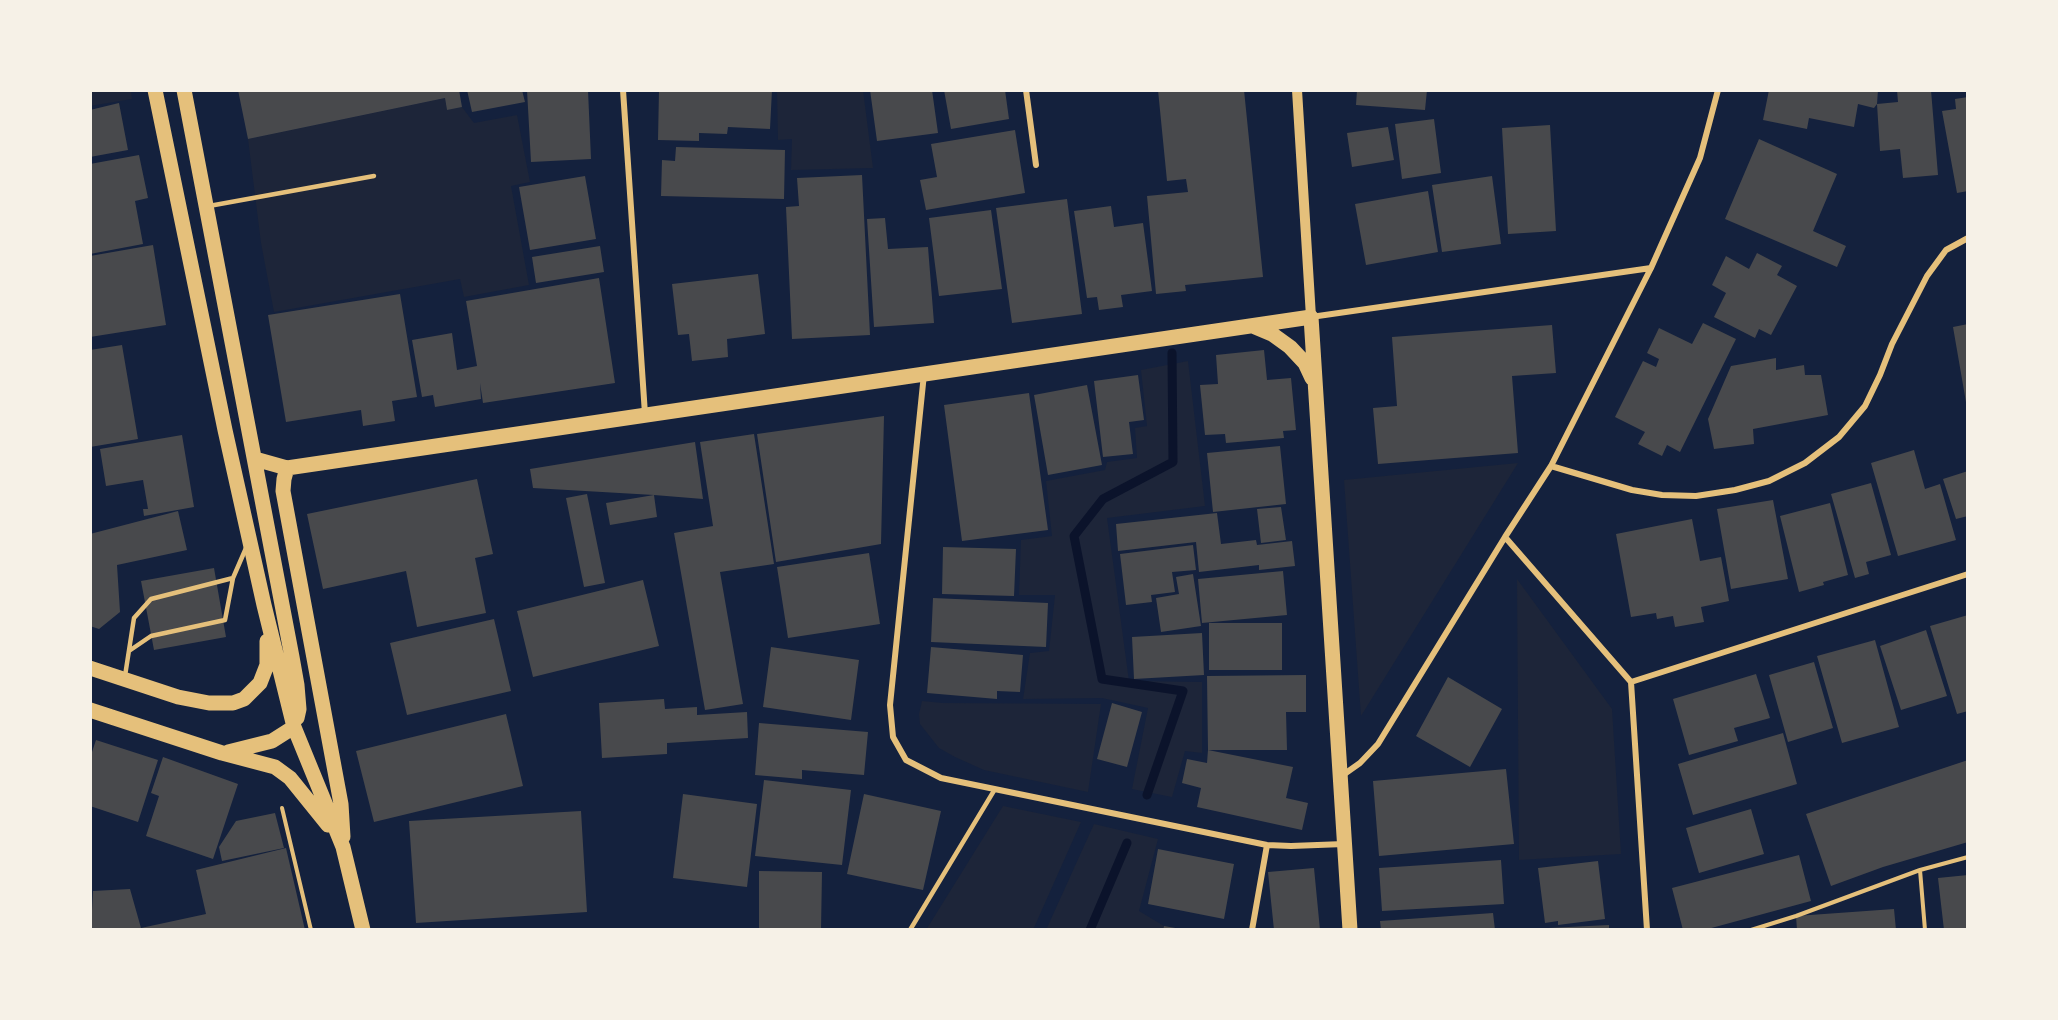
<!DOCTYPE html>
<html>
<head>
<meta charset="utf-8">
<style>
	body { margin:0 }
	#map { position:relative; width:2058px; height:1020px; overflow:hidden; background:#14213d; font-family:"Asap Condensed",sans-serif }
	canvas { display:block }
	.frame { position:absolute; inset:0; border:92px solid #f6f1e7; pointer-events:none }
</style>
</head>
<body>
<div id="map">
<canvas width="2058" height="1020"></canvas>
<div class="frame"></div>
</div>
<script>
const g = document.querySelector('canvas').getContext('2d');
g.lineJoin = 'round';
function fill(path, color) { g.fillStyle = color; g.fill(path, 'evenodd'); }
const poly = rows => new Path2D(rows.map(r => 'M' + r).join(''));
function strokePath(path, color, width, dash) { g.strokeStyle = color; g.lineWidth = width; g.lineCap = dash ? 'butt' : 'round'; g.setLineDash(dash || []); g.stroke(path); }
const green = poly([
	[90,90,131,90,132,99,90,106],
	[777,90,863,90,873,168,791,170,792,139,778,140],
	[445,98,447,110,462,107,474,123,517,115,530,182,511,186,529,285,464,297,460,279,274,312,261,243,248,139],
	[1188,361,1205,506,1107,518,1129,681,1202,682,1202,753,1185,751,1172,797,1132,789,1148,708,1102,698,1023,699,1030,653,1049,651,1055,595,1019,595,1021,540,1052,536,1046,481,1105,470,1107,462,1137,458,1135,428,1147,426,1141,370],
	[1518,463,1361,716,1344,480],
	[1517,579,1612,709,1621,854,1519,860],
	[922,701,942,703,1101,704,1088,792,984,770,955,757,939,748,920,724,919,714],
	[1003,806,1081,822,1033,930,926,930],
	[1094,824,1158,839,1139,911,1164,926,1162,930,1046,930]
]);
const stream = poly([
	[1147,795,1183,691,1102,679,1074,536,1103,499,1173,462,1172,353],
	[1090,930,1127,843]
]);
const building = poly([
	[238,90,459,90,462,107,447,110,445,98,248,139],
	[467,90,522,90,525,102,472,112],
	[527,90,588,90,591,159,531,162],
	[659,90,772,90,770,129,728,127,727,134,699,133,699,141,658,140],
	[870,90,932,90,938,133,877,141],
	[944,90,1005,90,1009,119,951,129],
	[1158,90,1244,90,1263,277,1185,285,1186,291,1156,294,1147,196,1188,192,1186,179,1167,181],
	[1357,90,1427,90,1425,110,1356,105],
	[1769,90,1878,90,1877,104,1874,108,1858,104,1854,127,1809,118,1807,129,1763,120],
	[1897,90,1931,90,1938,175,1903,178,1900,149,1880,151,1877,104,1898,102],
	[1968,97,1968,191,1957,193,1942,111,1956,109,1955,99],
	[119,103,128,150,90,157,90,110],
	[1434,119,1441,173,1402,179,1395,124],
	[1550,125,1556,231,1508,234,1502,128],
	[1388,127,1394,160,1352,167,1347,133],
	[1015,130,1025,193,926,210,920,180,937,177,931,144],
	[1759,139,1837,174,1813,231,1846,246,1837,267,1725,219],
	[676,147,785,150,784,199,661,196,662,160,675,161],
	[139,155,148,198,135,201,143,244,90,254,90,164],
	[862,175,870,335,792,339,786,207,799,206,797,178],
	[585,176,596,239,530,250,519,187],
	[1492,176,1501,244,1442,252,1432,185],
	[1428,191,1438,252,1366,265,1355,204],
	[1067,199,1082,314,1012,323,996,208],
	[1111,206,1114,227,1143,223,1152,291,1121,295,1123,307,1099,310,1097,297,1087,298,1074,211],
	[991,210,1002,289,939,296,929,218],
	[885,218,888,249,928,247,934,323,874,327,867,219],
	[153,245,166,325,90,337,90,256],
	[600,246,604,272,536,283,532,257],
	[1757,253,1782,266,1777,275,1797,286,1771,335,1759,329,1755,338,1714,317,1726,293,1712,285,1726,256,1749,269],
	[758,274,765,334,727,339,728,357,692,361,689,334,678,335,672,284],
	[599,278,615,383,483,403,480,383,481,399,435,407,433,395,422,397,412,340,452,333,457,370,477,366,466,301],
	[400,294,417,397,392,401,395,421,363,426,361,410,286,422,268,315],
	[1703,323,1736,339,1680,452,1667,445,1662,456,1638,444,1645,432,1615,417,1643,361,1656,367,1659,359,1647,353,1659,328,1692,344],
	[1968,324,1968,407,1967,408,1953,327],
	[1552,325,1556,373,1512,376,1518,453,1378,464,1373,408,1397,406,1392,337],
	[122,345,138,439,90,447,90,350],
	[1264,350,1267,380,1291,378,1296,430,1283,431,1284,438,1226,443,1225,434,1205,435,1200,385,1218,384,1216,355],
	[1776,358,1776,370,1804,365,1805,375,1821,375,1828,415,1753,429,1754,444,1714,449,1708,419,1731,366],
	[1138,375,1144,420,1129,422,1133,454,1103,457,1094,381],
	[1087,385,1102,465,1048,475,1034,395],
	[1029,393,1048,530,962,541,944,405],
	[884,416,881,544,776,562,757,434],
	[754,434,774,564,720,572,743,704,705,710,674,533,713,526,700,442],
	[182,435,194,507,144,516,143,509,148,509,143,480,106,486,100,449],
	[695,442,703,499,654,495,657,517,610,525,606,503,654,495,533,488,530,469],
	[1280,446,1286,504,1213,512,1207,453],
	[1914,450,1925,489,1940,484,1956,540,1898,556,1871,463],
	[1968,471,1968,516,1956,519,1943,479],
	[477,479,493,554,475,558,486,613,417,627,406,571,323,589,307,514],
	[1871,483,1891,555,1866,562,1869,574,1855,578,1831,494],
	[587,494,605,583,584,587,566,498],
	[1773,500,1788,579,1731,589,1717,509],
	[1830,503,1848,575,1823,582,1824,585,1799,592,1780,516],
	[1281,507,1286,540,1261,543,1257,509],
	[178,511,187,550,117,565,120,612,99,629,90,626,90,534],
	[1217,513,1221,544,1256,540,1257,545,1292,541,1295,566,1259,570,1259,565,1199,572,1196,542,1118,551,1116,524],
	[1692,519,1700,561,1721,557,1729,601,1701,607,1704,622,1675,627,1673,616,1657,619,1656,613,1631,617,1616,534],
	[1193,545,1196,570,1172,572,1175,592,1151,595,1152,602,1126,605,1120,554],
	[943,547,1016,549,1014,596,942,594],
	[869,553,880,624,788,638,777,567],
	[214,568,226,637,154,650,141,581],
	[1283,571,1287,615,1202,623,1198,579],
	[1193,574,1201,626,1161,632,1156,598,1179,594,1176,577],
	[643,580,659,646,533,677,517,611],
	[933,598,1048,603,1046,647,931,642],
	[1968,615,1968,711,1957,714,1930,626],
	[494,619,511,691,407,715,390,643],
	[1209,623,1282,623,1282,670,1209,670],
	[1926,630,1947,696,1901,710,1880,646],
	[1202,633,1204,675,1134,679,1132,637],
	[1875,640,1899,727,1842,743,1817,656],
	[771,647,859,660,851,720,763,707],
	[931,647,1023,655,1020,692,997,691,997,699,927,693],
	[1814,662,1833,728,1788,742,1769,675],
	[1756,674,1770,718,1734,728,1738,741,1689,755,1673,699],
	[1306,675,1306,712,1286,712,1287,750,1208,750,1207,676],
	[1448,677,1502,709,1470,767,1416,736],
	[664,699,665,709,697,707,697,715,747,712,748,738,667,743,667,754,602,758,599,703],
	[1112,703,1142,712,1127,767,1097,759],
	[506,714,523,786,374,822,356,751],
	[759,723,868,732,864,775,802,770,802,779,755,775],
	[1783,733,1797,784,1693,815,1678,764],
	[96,740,158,760,138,822,90,806,90,758],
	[1208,750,1293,767,1286,798,1308,803,1302,830,1197,807,1201,788,1182,783,1187,759,1207,763],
	[163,757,238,784,213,859,146,836,159,796,151,793],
	[1968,760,1968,842,1883,867,1831,886,1806,814],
	[1506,769,1514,844,1379,856,1373,781],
	[764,780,851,790,842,865,755,856],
	[683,794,757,804,747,887,673,878],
	[864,794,941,811,923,890,847,874],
	[1751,809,1764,854,1699,873,1686,828],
	[581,811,587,912,416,923,409,821],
	[275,813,284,848,222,861,219,847,236,821],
	[286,848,305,930,91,930,93,891,130,889,141,928,206,914,196,870],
	[1158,849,1234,864,1224,919,1148,904],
	[1799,855,1811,901,1704,930,1683,930,1672,888],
	[1501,860,1504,904,1382,911,1379,868],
	[1598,861,1605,919,1558,925,1558,921,1545,923,1538,868],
	[1314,868,1320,930,1274,930,1268,872],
	[759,871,822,872,821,930,759,930],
	[1968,875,1968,930,1944,930,1938,878],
	[1894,909,1896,930,1797,930,1796,916],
	[1493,913,1495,930,1381,930,1380,921],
	[1609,925,1609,930,1548,930,1548,928],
	[1164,926,1181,929,1181,930,1163,930]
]);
const path = poly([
	[282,808,311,930],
	[1920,870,1925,930],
	[1751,930,1796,916,1920,870,1968,857]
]);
const service = poly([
	[209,206,374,176],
	[129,651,151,636,225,620,233,578],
	[125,676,134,618,151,599,233,578,246,548],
	[910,930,995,789]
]);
const minor = poly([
	[623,90,645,414],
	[1026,90,1036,165],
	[1311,317,1651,268],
	[924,374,890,705,893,737,906,760,941,778,1267,845,1291,846,1344,844],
	[1551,466,1632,490,1662,495,1696,496,1735,490,1769,481,1805,463,1839,437,1865,406,1880,375,1892,344,1927,276,1946,250,1968,238],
	[1631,682,1968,574],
	[1343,775,1360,763,1378,744,1505,537],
	[1252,930,1267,845],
	[1647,930,1631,682,1505,537,1551,466,1651,268,1700,158,1718,90]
]);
const tertiary = poly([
	[1297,90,1311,317]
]);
const primary = poly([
	[155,90,225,430,264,605,294,727,343,847,363,930],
	[184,90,292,657,297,685,299,709,297,718],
	[1253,326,1272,334,1290,347,1305,363,1312,378],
	[255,459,287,468,1311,317,1350,930],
	[287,468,284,479,283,491,341,804,343,837],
	[90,668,178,697,209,703,233,703,244,699,260,683,267,665,267,641],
	[90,710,222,753,275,767,290,778,328,825],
	[228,752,272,741,294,727]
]);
fill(green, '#1d2539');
strokePath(stream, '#0b132b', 9);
fill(building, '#48494c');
strokePath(path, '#e5c07b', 4);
strokePath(service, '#e5c07b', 4.5);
strokePath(minor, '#e5c07b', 6);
strokePath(tertiary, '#e5c07b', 10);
strokePath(primary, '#e5c07b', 15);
</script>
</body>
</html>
